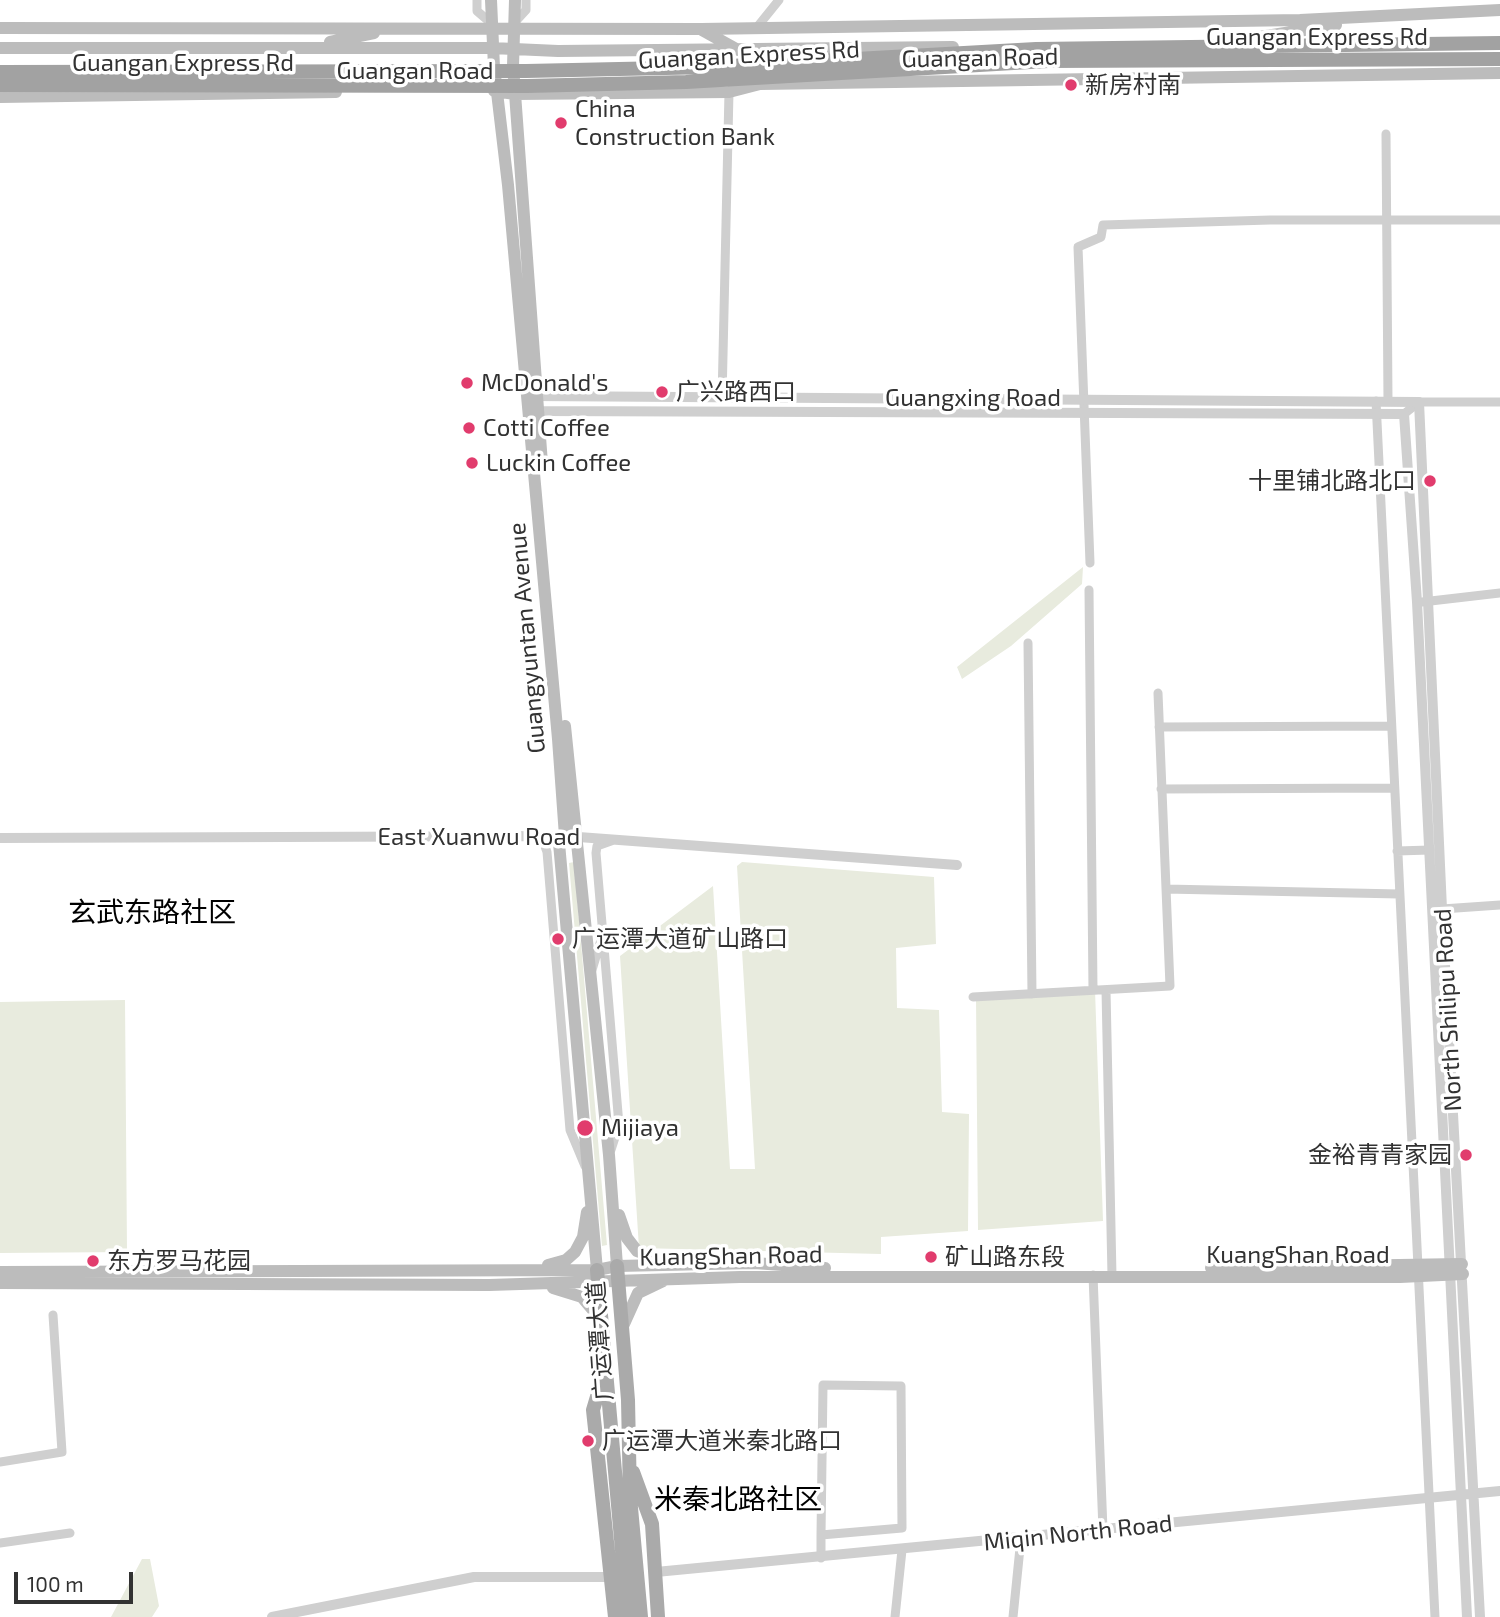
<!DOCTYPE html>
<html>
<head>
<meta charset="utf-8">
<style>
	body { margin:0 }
	#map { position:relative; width:1500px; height:1617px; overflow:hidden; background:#fff; font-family:"Exo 2",sans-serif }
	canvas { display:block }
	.scale { position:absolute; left:14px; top:1572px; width:119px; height:32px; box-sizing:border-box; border:4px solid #323232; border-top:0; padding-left:9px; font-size:21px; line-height:24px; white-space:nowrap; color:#323232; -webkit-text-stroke:5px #fff; paint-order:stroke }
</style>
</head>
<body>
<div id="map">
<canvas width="1500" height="1617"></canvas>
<div class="scale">100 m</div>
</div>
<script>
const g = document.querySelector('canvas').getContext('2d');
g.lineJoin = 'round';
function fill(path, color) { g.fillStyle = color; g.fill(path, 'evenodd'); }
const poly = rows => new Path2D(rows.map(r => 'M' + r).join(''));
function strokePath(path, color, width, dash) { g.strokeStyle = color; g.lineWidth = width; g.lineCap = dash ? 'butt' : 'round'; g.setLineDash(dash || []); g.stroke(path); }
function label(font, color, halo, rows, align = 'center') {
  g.font = font + ' "Exo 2","Noto Sans SC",sans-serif'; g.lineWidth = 7; g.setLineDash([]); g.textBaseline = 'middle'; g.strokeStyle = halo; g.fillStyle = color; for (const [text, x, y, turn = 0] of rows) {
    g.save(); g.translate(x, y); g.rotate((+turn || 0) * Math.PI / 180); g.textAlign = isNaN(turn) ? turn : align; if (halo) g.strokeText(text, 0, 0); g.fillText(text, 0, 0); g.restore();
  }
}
const green = poly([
	[1083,567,1082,584,1011,646,962,679,957,667],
	[574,862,607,1245,602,1246,569,863],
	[742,862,934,877,936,944,896,948,897,1008,939,1010,942,1112,969,1114,968,1231,881,1237,881,1254,639,1248,620,956,713,886,730,1169,755,1169,737,866],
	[1095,990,1103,1221,978,1230,976,997],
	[125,1000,127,1252,0,1253,0,1002],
	[142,1559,150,1559,159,1606,152,1617,111,1617]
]);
const minor = poly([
	[477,0,477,11,491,23],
	[515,22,526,10,526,0],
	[758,26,779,0],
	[1386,134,1388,401],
	[722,399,729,92],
	[1376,401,1435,1617],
	[1404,414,1419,402,1500,402],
	[1090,563,1078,247,1101,237,1103,225,1270,220,1500,220],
	[1089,590,1093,990],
	[1422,602,1500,593],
	[1028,643,1032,994],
	[1159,727,1390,726],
	[1161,789,1393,788],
	[535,836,543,841,547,852,570,1130,585,1166],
	[1397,851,1430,850],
	[1166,889,1399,894],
	[1442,909,1500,905],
	[592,970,601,940],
	[1106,990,1112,1276],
	[973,997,1170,986,1158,693],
	[611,1150,619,1125,596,853,597,846,611,841],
	[1093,1275,1103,1530],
	[0,1462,62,1452,53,1315],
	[0,1543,70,1533],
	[821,1558,821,1535,823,1385,901,1386,902,1528,821,1535],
	[895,1617,902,1550],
	[1013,1617,1021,1538]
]);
const tertiary = poly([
	[532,396,1419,402,1442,909,1480,1617],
	[531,407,537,411,1404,414,1417,602,1467,1617],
	[0,838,565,836,957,865],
	[656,1572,1500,1491],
	[272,1617,474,1577,612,1577]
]);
const secondary = poly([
	[491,0,494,67,508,185,558,739,565,836,559,843,597,1270],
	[515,0,513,66,542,464],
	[0,28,701,29,1300,20,1500,10],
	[702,30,738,50],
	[1247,39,1336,25],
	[330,42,374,33],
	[0,48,492,48,558,51,953,47],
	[494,91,515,94,729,92,760,84,1500,73],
	[0,97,336,92],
	[565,726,609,1155,617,1266],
	[619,1215,627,1238,637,1251,663,1260],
	[548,1265,566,1260,575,1252,583,1237,587,1212],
	[1211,1268,1462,1264],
	[0,1272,597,1270,617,1266,754,1263,825,1268],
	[0,1283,489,1285,740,1277,1400,1277,1463,1274],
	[553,1288,582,1297,593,1310,598,1327],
	[624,1324,638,1293,663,1281]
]);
const primary = poly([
	[617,1266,628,1400,630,1497,641,1617],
	[597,1270,628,1617],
	[602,1380,593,1410,615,1617],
	[633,1472,652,1524,658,1617]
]);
const trunk = poly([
	[0,72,526,71,712,67,1036,49,1500,43],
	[0,85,527,86,686,82,1048,61,1500,59]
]);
const markers = [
	[1071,85,7,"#e13c6d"],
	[561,123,7,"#e13c6d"],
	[467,383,7,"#e13c6d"],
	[662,392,7,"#e13c6d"],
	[469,428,7,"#e13c6d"],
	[472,463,7,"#e13c6d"],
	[1430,481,7,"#e13c6d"],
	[558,939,7,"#e13c6d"],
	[585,1128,9,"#e13c6d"],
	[1466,1155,7,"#e13c6d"],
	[931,1257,7,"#e13c6d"],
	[93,1261,7,"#e13c6d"],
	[588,1441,7,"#e13c6d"]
];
const streetNames = [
	["Guangan Express Rd",1317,37],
	["Guangan Express Rd",749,55,-3],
	["Guangan Road",980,58,-1],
	["Guangan Express Rd",183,63],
	["Guangan Road",415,71],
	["Guangxing Road",973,398],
	["Guangyuntan Avenue",527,638,-95],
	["East Xuanwu Road",479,837],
	["North Shilipu Road",1448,1010,-93],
	["KuangShan Road",1298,1255],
	["KuangShan Road",731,1256,-1],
	["广运潭大道",600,1341,-94],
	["Miqin North Road",1078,1533,-6]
];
const poiNames = [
	["新房村南",1085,85],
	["China",575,109],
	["Construction Bank",575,137],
	["McDonald's",481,383],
	["广兴路西口",676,392],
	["Cotti Coffee",483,428],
	["Luckin Coffee",486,463],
	["十里铺北路北口",1416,481,"right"],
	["广运潭大道矿山路口",572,939],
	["Mijiaya",601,1128],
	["金裕青青家园",1452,1155,"right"],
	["矿山路东段",945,1257],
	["东方罗马花园",107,1261],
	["广运潭大道米秦北路口",602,1441]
];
const quarterNames = [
	["玄武东路社区",152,913],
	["米秦北路社区",738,1500]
];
fill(green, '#e8ebde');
strokePath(minor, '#cfcfcf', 9);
strokePath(tertiary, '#cfcfcf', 10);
strokePath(secondary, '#bcbcbc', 12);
strokePath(primary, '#aaa', 14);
strokePath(trunk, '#a2a2a2', 14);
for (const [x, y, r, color] of markers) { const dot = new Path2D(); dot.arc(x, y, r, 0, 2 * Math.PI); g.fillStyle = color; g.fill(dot); strokePath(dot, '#fff', 2.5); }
label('24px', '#323232', '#fff', streetNames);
label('24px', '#323232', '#fff', poiNames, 'left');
label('28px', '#000', '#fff', quarterNames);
</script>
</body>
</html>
